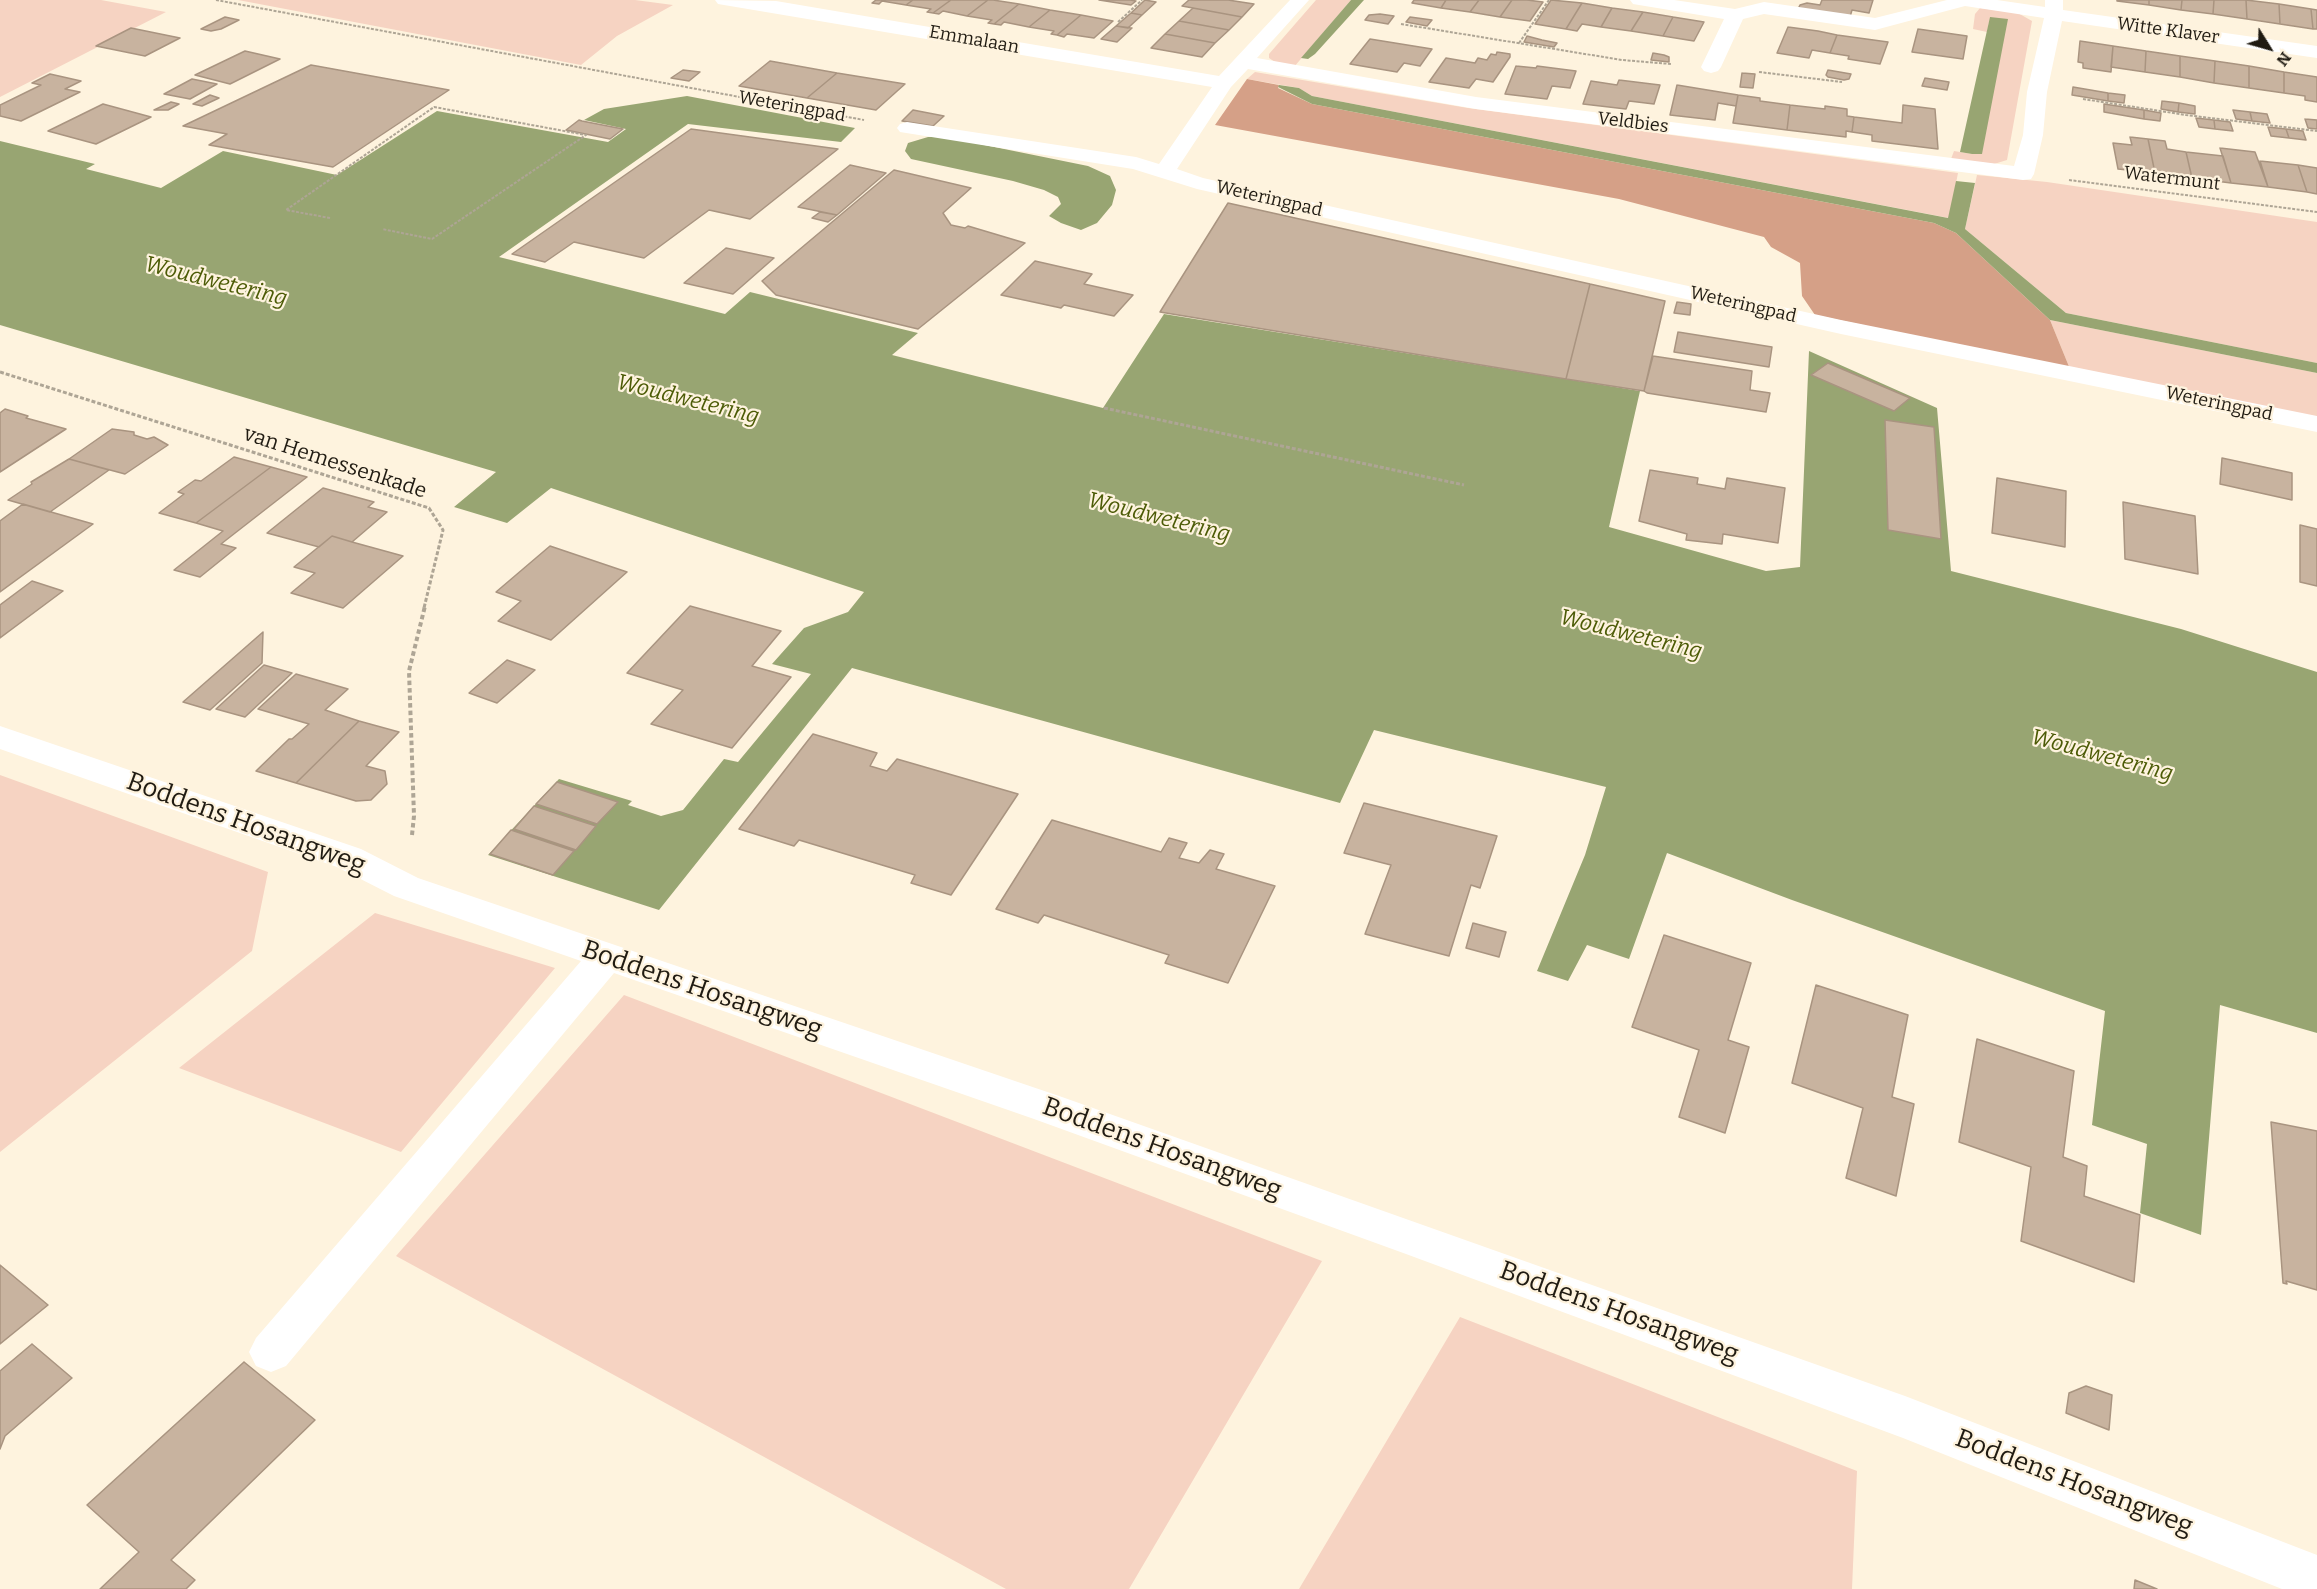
<!DOCTYPE html>
<html>
<head>
<meta charset="utf-8">
<style>
	body { margin:0 }
	#map { position:relative; width:2317px; height:1589px; overflow:hidden; background:#fef3de; font-family:Bitter,serif }
	canvas { display:block }
	.north { position:absolute; left:2239px; top:18px; width:60px; height:60px; -webkit-text-stroke:4px #fef3de; paint-order:stroke; rotate:127deg; font-size:16px; font-weight:700; line-height:24px; text-align:center; color:#201b12 }
	.north::after { content:''; display:block; margin:auto; width:21px; height:27px; background:#201b12; clip-path:polygon(50% 0,100% 100%,50% 72%,0 100%) }
</style>
</head>
<body>
<div id="map">
<canvas width="2317" height="1589"></canvas>
<div class="north">N</div>
</div>
<script>
const g = document.querySelector('canvas').getContext('2d');
g.lineJoin = 'round';
function fill(path, color) { g.fillStyle = color; g.fill(path, 'evenodd'); }
const poly = rows => new Path2D(rows.map(r => 'M' + r).join(''));
function strokePath(path, color, width, dash) { g.strokeStyle = color; g.lineWidth = width; g.lineCap = dash ? 'butt' : 'round'; g.setLineDash(dash || []); g.stroke(path); }
function label(font, color, halo, rows, align = 'center') {
  g.font = font + ' Bitter,serif'; g.lineWidth = 4.5; g.setLineDash([]); g.textBaseline = 'middle'; g.strokeStyle = halo; g.fillStyle = color; for (const [text, x, y, turn = 0] of rows) {
    g.save(); g.translate(x, y); g.rotate((+turn || 0) * Math.PI / 180); g.textAlign = isNaN(turn) ? turn : align; if (halo) g.strokeText(text, 0, 0); g.fillText(text, 0, 0); g.restore();
  }
}
const green = poly([
	[0,0,101,0,166,12,0,97],
	[238,0,635,0,673,5,617,36,581,65],
	[1316,0,1351,0,1294,67,1275,62,1269,58,1269,54],
	[1980,8,2018,13,2032,21,2007,160,1994,164,1951,159,1954,151,1972,154,1990,17,1987,32,1973,29,1975,14],
	[1255,72,1468,108,1958,173,1949,218,1312,96,1299,88,1247,79],
	[1977,175,2047,182,2317,222,2317,363,2066,313,1965,229],
	[2050,320,2317,373,2317,417,2070,369],
	[0,775,268,872,252,951,0,1152],
	[375,913,555,968,401,1152,179,1068],
	[624,995,1322,1261,1129,1589,1006,1589,396,1256],
	[1460,1317,1857,1471,1852,1589,1299,1589]
]);
const forest = poly([
	[1247,79,1279,85,1278,88,1312,104,1934,223,1956,233,2050,320,2070,369,1815,315,1802,296,1800,263,1771,247,1764,237,1619,199,1215,125]
]);
const water = poly([
	[1351,0,1364,0,1315,54,1308,59,1301,58],
	[1990,17,2008,19,1982,154,1972,154,1960,152],
	[1279,85,1299,88,1312,96,1948,218,1956,181,1975,183,1965,229,2066,313,2317,363,2317,373,2050,320,1956,233,1934,223,1312,104,1278,87],
	[687,96,855,128,841,142,688,124,499,257,725,314,750,292,918,333,892,355,1103,408,1164,314,1640,391,1609,527,1766,571,1800,567,1809,351,1937,408,1951,571,2181,629,2317,672,2317,1033,2220,1005,2201,1235,2140,1213,2147,1144,2092,1125,2105,1011,1792,900,1667,853,1629,959,1587,945,1568,981,1537,971,1585,855,1606,787,1374,730,1340,803,852,668,659,910,488,855,559,779,632,801,628,805,661,816,683,810,724,759,738,762,811,674,772,664,804,628,848,612,864,592,551,488,507,523,454,507,496,472,0,325,0,141,95,164,86,169,161,188,223,151,337,175,437,111,608,142,626,129,584,120,604,109],
	[928,137,945,137,1088,166,1110,176,1116,190,1112,205,1097,223,1081,230,1061,223,1049,216,1061,204,1058,197,1044,190,1013,181,911,159,905,151,908,143]
]);
const building = poly([
	[876,0,913,0,906,5,882,1,879,4,872,3,876,0],
	[913,0,951,0,933,13,927,12,931,9,906,5,913,0],
	[951,0,988,0,967,16,943,11,939,14,933,13,951,0],
	[988,0,993,0,1019,4,994,24,988,23,992,20,967,16,988,0],
	[1099,0,1130,0,1136,1,1131,5,1099,0],
	[1145,0,1156,2,1142,15,1131,13,1145,0],
	[1189,0,1228,0,1254,4,1242,17,1182,6,1189,0],
	[1414,0,1446,0,1441,8,1412,3,1414,0],
	[1446,0,1479,0,1470,12,1441,8,1446,0],
	[1479,0,1512,0,1500,17,1470,12,1479,0],
	[1512,0,1527,0,1543,2,1530,21,1500,17,1512,0],
	[1551,0,1582,3,1566,29,1535,24,1551,0],
	[1822,0,1873,0,1869,13,1852,10,1850,17,1798,9,1800,5,1807,3,1820,5,1822,0],
	[2117,0,2149,0,2149,5,2117,1,2117,0],
	[2149,0,2182,0,2181,10,2149,5,2149,0],
	[2182,0,2214,0,2213,14,2181,10,2182,0],
	[2214,0,2246,0,2247,19,2213,14,2214,0],
	[2246,0,2279,4,2280,24,2247,19,2246,0],
	[1582,3,1612,8,1601,27,1582,24,1577,31,1566,29,1582,3],
	[1019,4,1050,10,1029,27,1004,22,1001,25,994,24,1019,4],
	[2279,4,2311,9,2313,29,2280,24,2279,4],
	[1193,8,1242,17,1229,30,1179,21,1193,8],
	[1612,8,1643,12,1631,31,1601,27,1612,8],
	[2311,9,2317,10,2317,29,2313,29,2311,9],
	[1050,10,1081,15,1057,35,1051,34,1054,31,1029,27,1050,10],
	[1643,12,1673,17,1663,36,1631,31,1643,12],
	[1131,13,1142,15,1128,28,1116,26,1131,13],
	[1380,14,1394,16,1388,24,1365,20,1369,15,1380,14],
	[1081,15,1113,21,1094,38,1067,34,1064,37,1057,35,1081,15],
	[225,17,239,20,221,29,211,31,201,29,225,17],
	[1410,17,1432,20,1427,26,1406,22,1410,17],
	[1673,17,1704,22,1694,41,1663,36,1673,17],
	[1179,21,1229,30,1215,43,1165,34,1179,21],
	[1116,26,1132,28,1117,42,1101,39,1116,26],
	[1788,27,1818,31,1837,35,1830,53,1812,50,1809,58,1777,53,1788,27],
	[131,28,180,38,145,56,96,46,131,28],
	[1918,29,1967,36,1963,59,1912,52,1918,29],
	[1165,34,1215,43,1202,57,1151,48,1165,34],
	[1837,35,1888,42,1880,64,1848,59,1849,56,1830,53,1837,35],
	[1527,36,1542,40,1557,43,1554,47,1524,42,1527,36],
	[1370,39,1432,49,1420,66,1404,63,1397,72,1350,64,1370,39],
	[2080,41,2113,46,2111,72,2083,68,2083,63,2078,62,2080,41],
	[2113,46,2146,51,2145,72,2111,67,2113,46],
	[245,51,280,59,230,84,195,75,245,51],
	[2146,51,2180,56,2180,77,2145,72,2146,51],
	[1497,52,1510,54,1510,57,1493,82,1476,79,1469,88,1429,82,1446,58,1475,63,1478,58,1487,60,1491,54,1496,55,1497,52],
	[1653,53,1664,55,1669,57,1669,62,1651,60,1653,53],
	[2180,56,2215,61,2214,83,2180,77,2180,56],
	[770,61,837,73,807,98,739,86,770,61],
	[2215,61,2249,66,2249,88,2214,83,2215,61],
	[311,65,449,90,333,167,209,145,227,134,183,126,311,65],
	[1516,66,1536,68,1537,66,1576,71,1570,88,1552,86,1547,99,1505,94,1516,66],
	[2249,66,2284,72,2284,93,2249,88,2249,66],
	[683,70,700,72,689,81,671,78,683,70],
	[1828,70,1851,74,1849,79,1844,80,1828,77,1826,75,1828,70],
	[2284,72,2317,77,2317,102,2305,100,2305,96,2284,93,2284,72],
	[837,73,905,84,876,110,807,98,837,73],
	[1742,73,1755,74,1753,88,1740,87,1742,73],
	[50,74,81,81,65,89,80,92,21,121,0,116,0,105,41,85,32,83,50,74],
	[1925,78,1949,82,1947,90,1922,86,1925,78],
	[192,79,217,84,190,99,164,94,192,79],
	[1619,80,1660,85,1654,104,1629,101,1626,109,1583,104,1591,81,1617,85,1619,80],
	[1677,85,1738,95,1736,106,1718,103,1715,120,1670,115,1677,85],
	[2073,87,2108,93,2108,101,2072,95,2073,87],
	[2108,93,2125,95,2124,103,2108,101,2108,93],
	[210,95,219,98,202,106,193,104,210,95],
	[1738,95,1760,98,1760,101,1790,105,1787,130,1733,123,1738,95],
	[2162,101,2179,103,2178,112,2161,109,2162,101],
	[171,102,179,104,168,110,154,110,171,102],
	[2179,103,2195,106,2195,114,2178,112,2179,103],
	[103,104,151,117,96,144,48,131,103,104],
	[2104,104,2144,110,2144,119,2104,112,2104,104],
	[1790,105,1825,109,1825,106,1847,109,1847,116,1854,117,1852,132,1846,131,1846,137,1787,130,1790,105],
	[1903,105,1935,109,1938,149,1872,141,1872,135,1852,132,1854,117,1902,123,1903,105],
	[913,110,944,116,933,126,902,121,913,110],
	[2144,110,2161,113,2160,121,2144,119,2144,110],
	[2233,110,2250,112,2252,121,2236,119,2233,110],
	[2250,112,2267,114,2270,123,2252,121,2250,112],
	[2196,118,2214,120,2215,129,2199,127,2196,118],
	[2305,119,2317,120,2317,129,2308,128,2305,119],
	[579,120,582,121,623,129,610,139,566,130,579,120],
	[2214,120,2230,122,2233,131,2215,129,2214,120],
	[2268,127,2286,129,2289,138,2271,136,2268,127],
	[691,129,838,149,750,219,709,210,644,258,574,242,545,262,512,254,691,129],
	[2286,129,2303,131,2306,140,2289,138,2286,129],
	[2130,137,2148,139,2155,173,2118,169,2113,143,2132,145,2130,137],
	[2148,139,2165,141,2167,149,2186,152,2192,178,2155,173,2148,139],
	[2220,148,2255,152,2268,187,2231,183,2220,148],
	[2186,152,2223,156,2231,183,2192,178,2186,152],
	[2260,161,2298,165,2307,192,2268,187,2260,161],
	[850,165,886,173,837,215,798,207,850,165],
	[2298,165,2317,168,2317,194,2307,192,2298,165],
	[894,170,971,188,943,213,951,225,965,228,968,226,1025,243,918,329,776,295,762,281,894,170],
	[1228,203,1590,284,1566,379,1160,312,1228,203],
	[820,212,837,215,828,222,812,218,820,212],
	[726,248,774,258,733,294,684,283,726,248],
	[1035,261,1092,274,1084,284,1133,295,1114,316,1064,305,1061,308,1001,295,1035,261],
	[1590,284,1665,301,1644,391,1566,379,1590,284],
	[1677,302,1691,304,1690,315,1674,313,1677,302],
	[1678,332,1772,347,1769,367,1674,352,1678,332],
	[1653,356,1752,371,1750,390,1770,393,1766,412,1647,393,1644,391,1653,356],
	[1828,363,1910,398,1894,411,1811,375,1828,363],
	[5,409,28,416,26,418,66,429,0,472,0,413,5,409],
	[1885,420,1934,427,1941,539,1888,530,1885,420],
	[112,429,134,432,134,435,147,439,154,437,168,445,125,474,69,459,112,429],
	[234,457,271,467,196,523,159,513,184,494,178,492,195,480,201,481,234,457],
	[2222,458,2292,473,2292,500,2220,484,2222,458],
	[69,459,109,470,50,512,8,500,32,484,31,482,69,459],
	[271,467,307,477,221,544,236,548,200,577,174,570,223,531,196,523,271,467],
	[1650,470,1698,478,1697,484,1725,489,1727,478,1785,488,1778,543,1723,534,1722,544,1686,540,1687,534,1639,521,1650,470],
	[1997,478,2066,491,2065,547,1992,533,1997,478],
	[323,488,374,502,368,507,387,512,352,542,332,536,319,547,267,533,323,488],
	[2123,502,2195,516,2198,574,2125,559,2123,502],
	[23,504,93,524,0,592,0,521,23,504],
	[2300,525,2317,529,2317,586,2300,582,2300,525],
	[332,536,352,542,403,556,343,608,291,593,315,573,294,567,332,536],
	[550,546,627,572,551,640,498,621,521,601,496,592,550,546],
	[32,581,63,591,0,638,0,605,32,581],
	[690,606,781,631,752,666,791,677,732,748,651,724,683,690,627,673,690,606],
	[263,632,262,663,210,710,183,702,263,632],
	[507,660,535,670,497,703,469,693,507,660],
	[264,665,292,673,245,717,216,709,264,665],
	[296,674,348,689,325,710,359,721,296,783,256,771,289,739,292,739,309,724,258,709,296,674],
	[359,721,399,732,366,766,385,771,387,784,371,800,356,801,296,783,359,721],
	[813,734,877,753,870,766,887,771,897,759,1018,794,951,895,911,883,915,875,799,840,794,846,739,829,813,734],
	[557,782,618,802,597,824,536,804,557,782],
	[1364,803,1497,836,1480,888,1471,885,1449,956,1365,934,1391,865,1344,853,1364,803],
	[534,806,596,826,576,850,514,829,534,806],
	[1052,820,1161,852,1169,838,1187,843,1179,858,1199,863,1210,850,1224,854,1216,869,1275,886,1228,983,1165,963,1169,955,1044,915,1038,923,996,909,1052,820],
	[511,830,574,851,553,875,490,854,511,830],
	[1473,923,1506,932,1499,957,1466,948,1473,923],
	[1664,935,1751,963,1728,1040,1749,1047,1725,1133,1679,1117,1699,1050,1632,1027,1664,935],
	[1816,985,1908,1015,1892,1097,1914,1104,1896,1196,1846,1178,1863,1108,1792,1083,1816,985],
	[1977,1039,2074,1071,2063,1157,2087,1166,2084,1196,2140,1215,2134,1282,2021,1241,2031,1167,1959,1142,1977,1039],
	[2271,1122,2317,1131,2317,1290,2286,1281,2287,1284,2283,1283,2271,1122],
	[0,1265,48,1305,0,1344,0,1265],
	[32,1344,72,1378,5,1436,0,1449,0,1371,32,1344],
	[244,1362,315,1420,171,1560,195,1580,186,1589,100,1589,139,1552,87,1505,244,1362],
	[2086,1386,2112,1395,2109,1430,2066,1413,2069,1393,2086,1386],
	[2135,1580,2157,1589,2134,1589,2135,1580]
]);
const pathFar2 = poly([
	[216,0,864,120],
	[1118,22,1142,0],
	[1401,24,1622,60,1671,64],
	[1519,43,1549,0],
	[1759,72,1842,82],
	[2083,99,2186,115,2317,131],
	[2069,180,2317,212],
	[330,218,286,210,434,107,586,135,432,239,382,229]
]);
const pathFar1 = poly([
	[0,372,429,508,443,530,424,608],
	[1104,408,1464,485]
]);
const path = poly([
	[412,835,414,816,409,671,425,606]
]);
const minor = poly([
	[715,0,776,1,1219,76,1290,0,1309,0,1257,58,1476,97,2014,166,2023,135,2027,92,2044,18,1965,6,1875,30,1764,14,1743,19,1721,67,1718,71,1711,73,1704,71,1701,67,1724,19,1639,5,1633,4,1630,0,1674,0,1735,9,1764,2,1875,18,1947,0,1997,0,2045,7,2045,0,2063,0,2063,10,2317,46,2317,58,2062,21,2047,92,2043,135,2034,174,2031,179,2023,180,1476,109,1248,69,1231,87,1177,169,1203,178,1841,320,2317,416,2317,432,1841,334,1197,189,1133,169,900,132,897,128,900,124,907,122,1136,157,1159,164,1212,87,724,5,718,4,715,0],
	[0,726,361,849,418,878,1062,1097,1905,1396,2317,1555,2317,1589,2282,1589,1903,1438,1406,1254,1034,1119,614,973,286,1366,271,1372,256,1366,249,1352,256,1338,581,961,394,896,337,867,0,749,0,726]
]);
const farStreetnames = [
	["Witte Klaver",2168,31,8],
	["Emmalaan",974,40,10],
	["Weteringpad",792,107,10],
	["Veldbies",1633,123,7],
	["Watermunt",2172,179,7],
	["Weteringpad",1269,199,13],
	["Weteringpad",1743,305,13],
	["Weteringpad",2219,404,12]
];
const streetNames = [
	["van Hemessenkade",335,463,18]
];
const waterNames = [
	["Woudwetering",216,282,14],
	["Woudwetering",688,400,14],
	["Woudwetering",1159,518,14],
	["Woudwetering",1631,635,14],
	["Woudwetering",2102,756,15]
];
const nearStreetnames = [
	["Boddens Hosangweg",246,824,20],
	["Boddens Hosangweg",702,990,19],
	["Boddens Hosangweg",1162,1149,20],
	["Boddens Hosangweg",1619,1313,20],
	["Boddens Hosangweg",2074,1483,21]
];
fill(green, '#f6d3c2');
fill(forest, '#d5a087');
fill(water, '#98a572');
fill(building, '#c8b39f');
strokePath(building, '#a99480', 1.5);
strokePath(pathFar2, '#aea595', 2, [3, 1.5]);
strokePath(pathFar1, '#aea595', 3, [4, 2]);
strokePath(path, '#aea595', 4, [4.5, 3]);
fill(minor, '#fff');
label('18px', '#201b12', '#fef3de', farStreetnames);
label('21px', '#201b12', '#fef3de', streetNames);
label('italic 22px', '#4c5b06', '#fef3de', waterNames);
label('26px', '#201b12', '#fef3de', nearStreetnames);
</script>
</body>
</html>
